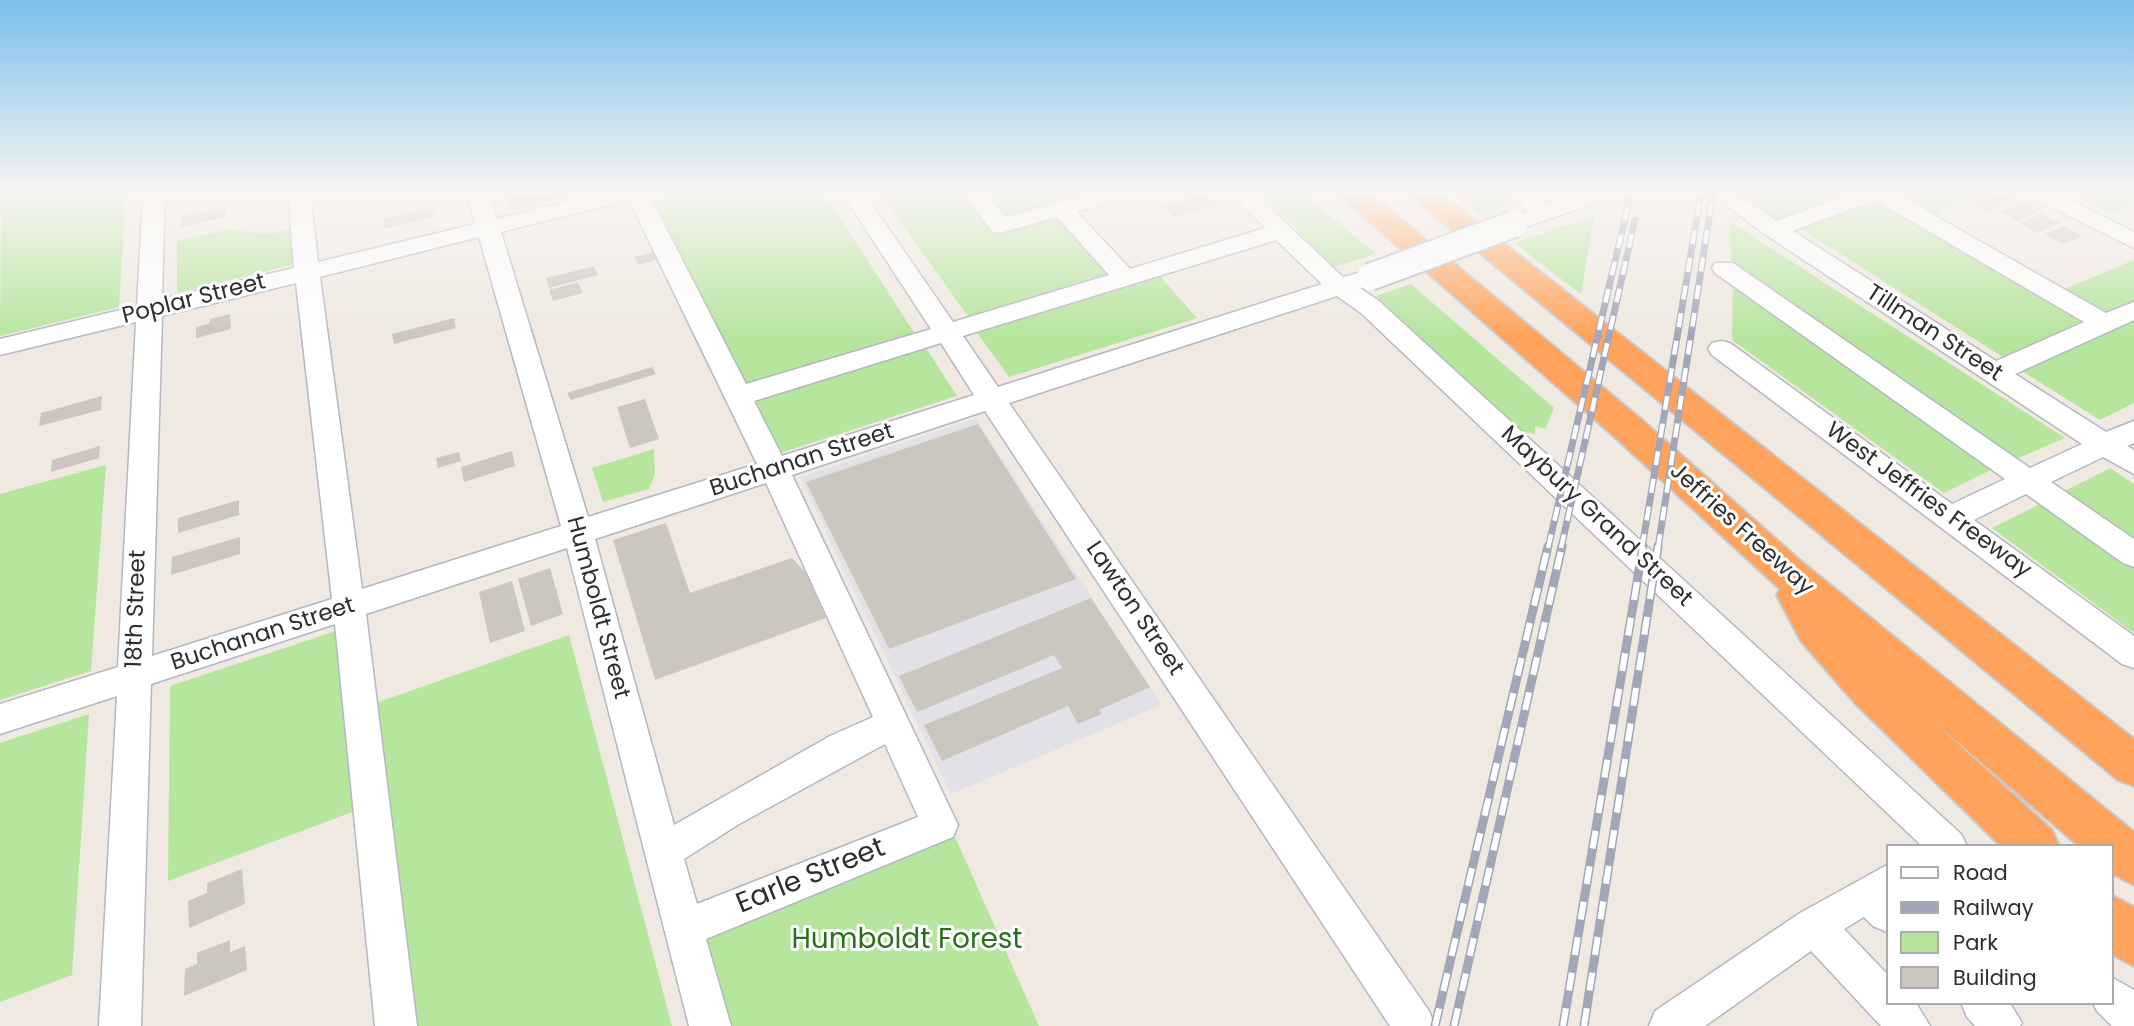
<!DOCTYPE html>
<html>
<head>
<meta charset="utf-8">
<style>
	body { margin:0 }
	#map { position:relative; width:2134px; height:1026px; overflow:hidden; background:#efe9e1; font-family:Poppins,sans-serif }
	canvas { display:block }
	.legend { position:absolute; left:1886px; top:844px; width:228px; height:161px; box-sizing:border-box; background:#fff; border:2px solid #ababab; margin:0; padding:9px 12px; list-style:none; font-size:21px; color:#2e2e2e }
	.legend li { display:flex; align-items:center; gap:14px; height:35px }
	.legend b { width:35px; border:2px solid #ababab }
</style>
</head>
<body>
<div id="map">
<canvas width="2134" height="1026"></canvas>
<ul class="legend">
<li><b style="height:9px;background:#fff"></b>Road</li>
<li><b style="height:9px;background:#a3a6b8"></b>Railway</li>
<li><b style="height:19px;background:#b6e59e"></b>Park</li>
<li><b style="height:19px;background:#cbc7bf"></b>Building</li>
</ul>
</div>
<script>
const g = document.querySelector('canvas').getContext('2d');
g.lineJoin = 'round';
function fill(path, color) { g.fillStyle = color; g.fill(path, 'evenodd'); }
const poly = rows => new Path2D(rows.map(r => 'M' + r).join(''));
function strokePath(path, color, width, dash) { g.strokeStyle = color; g.lineWidth = width; g.lineCap = dash ? 'butt' : 'round'; g.setLineDash(dash || []); g.stroke(path); }
function label(font, color, halo, rows, align = 'center') {
  g.font = font + ' Poppins,sans-serif'; g.lineWidth = 6; g.setLineDash([]); g.textBaseline = 'middle'; g.strokeStyle = halo; g.fillStyle = color; for (const [text, x, y, turn = 0] of rows) {
    g.save(); g.translate(x, y); g.rotate((+turn || 0) * Math.PI / 180); g.textAlign = isNaN(turn) ? turn : align; if (halo) g.strokeText(text, 0, 0); g.fillText(text, 0, 0); g.restore();
  }
}
const industrial = poly([
	[976,418,1161,705,951,794,800,477]
]);
const green = poly([
	[1,193,126,193,119,307,0,336],
	[685,193,824,193,915,334,741,387,653,201],
	[880,193,965,193,995,232,1057,214,1111,276,970,319],
	[985,193,1093,193,1005,218],
	[1259,193,1304,193,1376,254,1330,268,1294,226],
	[1452,193,1504,193,1517,203,1480,215],
	[1727,193,1866,193,1778,226],
	[1891,193,1991,193,1928,217,1887,194],
	[2070,193,2134,193,2134,205,2112,214],
	[1878,195,2091,321,2006,359,1795,225],
	[1594,216,1581,294,1514,243],
	[1729,221,2065,438,2009,462,1732,271],
	[296,228,299,263,177,293,177,241,230,229,266,234],
	[2134,260,2134,305,2105,317,2060,291],
	[1159,275,1197,318,1009,377,976,331],
	[1733,281,1997,467,1944,493,1732,340],
	[1411,284,1554,408,1545,429,1535,426,1535,434,1520,431,1376,296],
	[2134,317,2134,403,2100,420,2019,369],
	[924,345,957,396,774,455,747,399],
	[654,449,655,474,649,489,603,502,592,468],
	[106,465,91,671,0,700,0,494],
	[2110,468,2134,484,2134,551,2055,496],
	[2044,502,2134,565,2134,633,1992,528],
	[336,631,355,811,168,881,170,686],
	[569,635,672,1026,417,1026,376,703],
	[89,714,72,975,0,1002,0,743],
	[952,830,1039,1026,720,1026,696,937]
]);
const building = poly([
	[508,193,581,193,581,194,511,211,505,194],
	[1205,193,1217,205,1174,217,1162,205],
	[1994,194,1999,196,2006,194,2017,200,1989,212,1973,203],
	[2024,200,2042,210,2017,221,2002,212],
	[225,207,225,217,180,227,181,217],
	[432,207,434,217,384,229,383,219],
	[2042,213,2060,223,2037,233,2019,223],
	[2064,226,2082,236,2062,244,2044,234],
	[653,252,657,260,638,265,634,257],
	[594,266,598,275,549,288,546,278],
	[578,282,583,293,553,301,549,290],
	[230,314,231,329,196,338,196,327,210,323,210,319],
	[454,318,456,328,394,344,392,334],
	[652,367,656,374,571,400,567,393],
	[102,396,101,410,39,426,41,413],
	[645,399,659,439,630,448,617,407],
	[978,424,1076,579,889,649,806,482],
	[100,446,99,458,51,472,52,460],
	[512,451,515,466,464,482,461,467],
	[459,452,461,461,438,468,436,458],
	[239,500,239,515,178,533,178,518],
	[666,523,690,593,792,558,806,573,826,618,655,680,613,540],
	[240,537,240,554,171,575,172,557],
	[550,568,563,614,531,626,518,579],
	[512,581,525,631,490,643,479,592],
	[1091,598,1150,687,1099,710,1102,714,1078,724,1068,706,942,761,924,725,1062,668,1054,655,917,712,899,676],
	[242,869,245,904,189,928,188,901,207,893,207,883],
	[230,940,230,952,245,946,247,970,184,996,185,969,197,964,197,953]
]);
const minor = poly([
	[143,193,165,193,162,299,294,268,288,193,310,193,318,262,475,224,467,193,489,193,497,219,604,193,648,193,746,384,931,329,842,193,864,193,953,322,1109,275,1057,217,1000,233,992,231,963,193,986,193,1005,217,1095,193,1131,193,1128,198,1077,212,1130,269,1265,228,1230,193,1254,193,1343,277,1370,270,1379,272,1382,277,1379,282,1360,288,1379,301,1961,834,1967,846,1922,846,1361,313,1337,296,1009,403,1429,1011,1435,1026,1390,1026,985,411,792,475,958,825,953,837,706,939,731,1026,689,1026,567,548,366,614,417,1026,375,1026,335,624,151,684,141,1026,99,1026,117,696,0,734,0,704,118,667,136,322,0,355,0,339,137,306,143,193],
	[629,200,757,464,588,517,501,232,629,200],
	[479,237,561,526,362,589,320,277,479,237],
	[1276,240,1322,284,998,387,963,336,1276,240],
	[296,283,332,599,152,656,162,316,296,283],
	[941,343,974,395,782,456,754,401,941,343],
	[766,483,873,717,830,736,674,825,595,539,766,483],
	[885,744,918,817,697,904,684,859,739,824,885,744],
	[1507,193,1532,193,1547,204,1580,193,1612,193,1609,198,1514,231,1506,229,1502,224,1506,219,1528,211,1507,193],
	[1852,193,1895,193,2106,313,2134,302,2134,320,2015,374,2106,432,2134,421,2134,443,2127,446,2134,450,2134,474,2103,457,2051,482,2134,539,2134,567,2123,563,2026,494,1974,520,2134,636,2134,668,2122,664,1712,355,1708,349,1712,343,1721,341,1730,343,1952,504,2005,479,1715,273,1712,268,1715,263,1733,263,2030,468,2082,444,1766,235,1723,203,1734,196,1742,198,1777,221,1852,193],
	[1875,200,2084,322,1996,361,1793,231,1875,200],
	[2029,193,2057,193,2134,232,2134,248,2032,198,2029,193],
	[1887,865,1887,932,1873,926,1864,917,1844,929,1887,974,1887,1003,1916,1003,1930,1026,1881,1026,1811,951,1705,1026,1649,1026,1655,1011,1800,913,1887,865],
	[2111,977,2134,990,2134,1026,2112,1026,2097,1011,2093,1003,2111,1003,2111,977],
	[1961,1003,2010,1003,2022,1023,2020,1026,1975,1026,1967,1017,1961,1003]
]);
const highway = poly([
	[1337,193,1370,193,1643,421,1797,558,2134,832,2134,885,2111,873,2111,846,2079,846,1932,720,2052,830,2059,846,2001,846,1855,703,1801,641,1777,595,1780,589,1617,439,1337,193],
	[1407,193,1440,193,2134,739,2134,786,2118,780,1407,193],
	[2111,895,2134,907,2134,966,2111,954,2111,895]
]);
const railFar1 = poly([
	[1548,548,1631,193],
	[1561,548,1635,220],
	[1642,548,1701,193],
	[1658,548,1713,193]
]);
const rail = poly([
	[1435,1026,1548,546],
	[1454,1026,1562,546],
	[1563,1026,1643,546],
	[1584,1026,1658,546]
]);
const minorBridge = poly([
	[1370,277,1514,224]
]);
const streetNames = [
	["Poplar Street",194,300,-14],
	["Tillman Street",1934,334,33],
	["Buchanan Street",802,461,-18],
	["West Jeffries Freeway",1928,501,36],
	["Maybury Grand Street",1596,517,43],
	["Jeffries Freeway",1741,530,42],
	["Humboldt Street",597,608,75],
	["18th Street",137,609,-88],
	["Lawton Street",1134,609,56],
	["Buchanan Street",263,635,-18]
];
const nearStreetnames = [
	["Earle Street",811,877,-22]
];
const nearParknames = [
	["Humboldt Forest",907,941]
];
fill(industrial, '#e3e1e8');
fill(green, '#b6e59e');
fill(building, '#cbc7bf');
strokePath(minor, '#b4b7c1', 3);
strokePath(highway, '#c9c9c9', 4);
fill(minor, '#fff');
fill(highway, '#ffa35c');
strokePath(railFar1, '#a3a6b8', 7);
strokePath(rail, '#a3a6b8', 9);
strokePath(railFar1, '#fff', 4.5, [14]);
strokePath(rail, '#fff', 6, [18]);
strokePath(minorBridge, '#b4b7c1', 30, []);
strokePath(minorBridge, '#fff', 26);
const sky = g.createLinearGradient(0, 0, 0, 337);
sky.addColorStop(0, '#7abfeb');
sky.addColorStop(0.57, '#f8f5f2');
sky.addColorStop(1, '#f8f5f200');
g.fillStyle = sky;
g.fillRect(0, 0, 2134, 337);
label('23px', '#2e2e2e', '#fff', streetNames);
label('28px', '#2e2e2e', '#fff', nearStreetnames);
label('28px', '#2c6e1b', '#fff', nearParknames);
</script>
</body>
</html>
